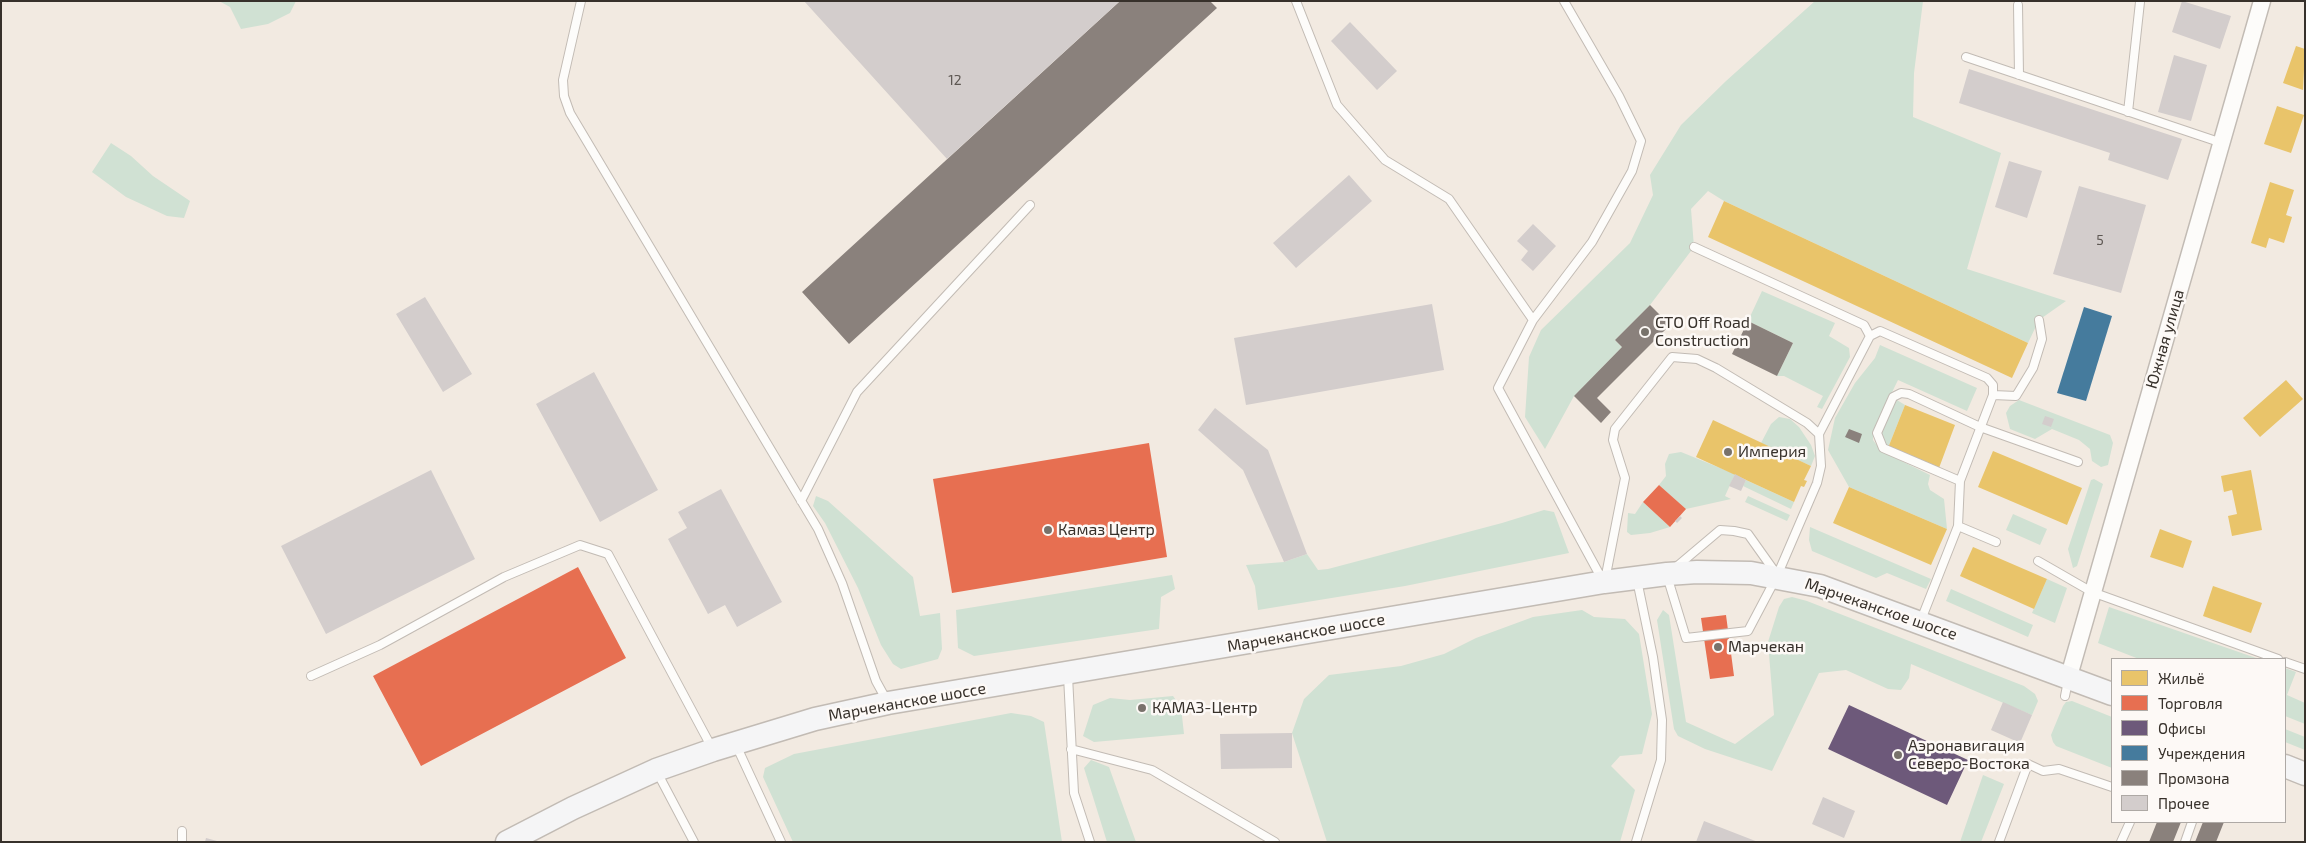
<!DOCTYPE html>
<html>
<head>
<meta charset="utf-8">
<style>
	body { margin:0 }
	#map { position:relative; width:2306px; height:843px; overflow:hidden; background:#f2eae1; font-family:"Exo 2",sans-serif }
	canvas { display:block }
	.frame { position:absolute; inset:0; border:2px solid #37312b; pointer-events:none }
	.legend { position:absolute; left:2111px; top:658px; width:175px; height:165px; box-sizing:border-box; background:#fdf9f6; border:1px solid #aea9a5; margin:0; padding:6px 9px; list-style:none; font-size:15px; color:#37312b }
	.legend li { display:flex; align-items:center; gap:10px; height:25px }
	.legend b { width:25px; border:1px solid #aea9a5 }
</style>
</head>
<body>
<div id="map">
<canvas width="2306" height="843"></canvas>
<div class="frame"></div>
<ul class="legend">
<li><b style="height:14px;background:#e9c46a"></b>Жильё</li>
<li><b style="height:14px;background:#e76f51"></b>Торговля</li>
<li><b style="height:14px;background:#6d597a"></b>Офисы</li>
<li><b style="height:14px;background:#457b9d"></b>Учреждения</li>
<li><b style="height:14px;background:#8a817c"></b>Промзона</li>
<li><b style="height:14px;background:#d3cdcc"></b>Прочее</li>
</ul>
</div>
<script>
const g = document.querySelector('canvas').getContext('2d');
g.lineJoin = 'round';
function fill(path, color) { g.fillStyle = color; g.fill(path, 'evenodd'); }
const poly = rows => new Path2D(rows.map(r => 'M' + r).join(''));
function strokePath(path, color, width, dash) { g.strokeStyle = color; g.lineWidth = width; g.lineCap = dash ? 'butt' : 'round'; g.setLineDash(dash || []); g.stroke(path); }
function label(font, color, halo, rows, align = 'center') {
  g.font = font + ' "Exo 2",sans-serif'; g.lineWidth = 5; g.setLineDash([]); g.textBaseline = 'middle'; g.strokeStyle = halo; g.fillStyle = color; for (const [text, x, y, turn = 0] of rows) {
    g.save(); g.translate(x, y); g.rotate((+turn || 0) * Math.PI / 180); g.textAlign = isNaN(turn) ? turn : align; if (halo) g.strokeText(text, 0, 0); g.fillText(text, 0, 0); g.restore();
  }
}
const green = poly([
	[219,1,296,1,290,13,268,24,241,29,230,7],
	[1815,1,1923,1,1914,73,1913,117,2001,153,1967,269,2066,301,2039,320,2028,343,1724,201,1708,191,1691,209,1694,247,1650,305,1615,340,1622,347,1574,396,1545,449,1525,417,1529,357,1541,330,1630,243,1653,195,1650,175,1681,125,1726,81],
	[111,143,131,156,153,176,190,201,184,218,167,216,126,197,92,172],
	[1762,291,1835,323,1829,336,1849,348,1850,357,1822,409,1817,407,1823,396,1784,376,1777,376,1793,343,1748,321],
	[1880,345,1977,388,1967,411,1898,380,1873,431,1873,440,1881,451,1930,475,1928,484,1930,490,1944,499,1947,529,1849,487,1828,450,1835,418,1855,383,1875,358],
	[1897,400,1905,405,1888,448,1880,433,1893,401],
	[2019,400,2110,435,2113,443,2108,465,2101,467,2092,461,2090,449,2079,440,2052,429,2035,439,2010,429,2006,413,2010,406],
	[1779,417,1790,419,1799,427,1811,445,1815,456,1811,466,1761,443,1771,424],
	[1681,452,1735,474,1725,496,1731,499,1686,509,1659,485,1666,476,1665,464,1669,454],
	[2094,479,2103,484,2077,566,2073,568,2068,549,2091,480],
	[1746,480,1794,502,1791,509,1743,486],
	[816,496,828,501,913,577,920,616,940,613,942,649,938,659,901,669,893,664,881,645,858,588,825,523,813,506],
	[1748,496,1790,515,1787,521,1745,502],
	[1643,502,1670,527,1650,533,1631,535,1627,532,1628,513,1635,514],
	[1544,510,1554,512,1569,553,1405,586,1258,610,1255,586,1246,565,1284,562,1307,554,1318,570,1328,569,1502,523],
	[2013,514,2047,529,2040,545,2006,530],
	[1810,527,1931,579,1926,589,1887,573,1876,578,1812,551,1809,540],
	[1172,575,1175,589,1161,597,1159,629,974,656,958,648,956,610],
	[2047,579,2067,588,2055,623,2032,613],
	[1951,589,2033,625,2028,637,1946,601],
	[1792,597,1807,601,2024,686,2035,694,2038,701,2032,715,1911,664,1909,678,1901,690,1888,689,1846,670,1819,673,1772,771,1705,749,1678,736,1674,729,1657,620,1663,610,1669,615,1686,722,1735,744,1774,715,1768,642,1779,607,1784,599],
	[2109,607,2259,659,2139,659,2098,643],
	[1582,610,1594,617,1625,619,1639,634,1652,714,1642,754,1620,756,1611,766,1635,790,1620,842,1327,842,1292,733,1304,699,1329,675,1401,666,1444,654,1476,638,1533,617],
	[2285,668,2296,672,2287,695,2305,703,2305,724,2285,716],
	[1173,696,1181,707,1184,734,1094,742,1083,736,1093,705,1110,698,1130,700],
	[2072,701,2112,717,2112,768,2056,746,2053,742,2051,735,2063,706,2066,702],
	[1011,713,1031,716,1044,722,1062,842,793,842,763,777,765,768,794,754],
	[2285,729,2305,737,2305,750,2285,742],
	[1091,760,1109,767,1136,842,1107,842,1084,768],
	[1983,775,2004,784,1981,842,1960,842]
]);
const homes = poly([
	[2296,46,2305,49,2303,90,2283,83],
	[2277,106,2304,115,2291,153,2264,144],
	[2270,182,2294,190,2286,215,2292,217,2284,243,2269,238,2266,248,2251,243],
	[1724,201,2028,343,2012,378,1708,237],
	[2286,380,2303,399,2260,437,2243,418],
	[1905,405,1955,425,1939,468,1888,448],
	[1713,420,1811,466,1804,480,1807,481,1804,487,1801,486,1794,502,1696,457],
	[1993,451,2082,488,2067,525,1978,487],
	[2251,470,2262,530,2232,536,2228,516,2237,514,2232,490,2224,492,2221,476],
	[1849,487,1947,529,1931,565,1833,523],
	[2160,529,2192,541,2183,568,2150,557],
	[1973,547,2047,579,2034,609,1960,576],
	[2213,586,2262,603,2251,633,2203,616]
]);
const shops = poly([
	[1149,443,1167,557,952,593,933,479],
	[1659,485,1686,509,1670,527,1643,502],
	[578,567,626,658,421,766,373,676],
	[1726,615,1734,676,1710,679,1701,618]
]);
const offices = poly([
	[1849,705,1968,760,1947,805,1828,749]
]);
const public = poly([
	[2084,307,2112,316,2086,401,2057,393]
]);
const industry = poly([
	[1120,1,1210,1,1217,8,849,344,802,292],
	[1650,305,1670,325,1597,398,1611,412,1601,423,1574,396,1622,347,1615,340],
	[1748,321,1793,343,1777,376,1732,354],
	[1849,429,1862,434,1859,443,1845,437],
	[2157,822,2181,822,2173,842,2149,842],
	[2203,822,2224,822,2216,842,2195,842]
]);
const building = poly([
	[804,1,1120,1,947,159],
	[2182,1,2231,16,2220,49,2172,32],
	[1350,22,1397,71,1377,90,1331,41],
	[2174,55,2207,65,2191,121,2158,112],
	[1969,69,2182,139,2168,180,2108,160,2110,153,1959,103],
	[2009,161,2042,171,2027,218,1995,207],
	[1349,175,1372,201,1296,268,1273,243],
	[2079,186,2146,205,2121,293,2053,274],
	[1533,224,1556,246,1533,271,1521,260,1528,251,1517,241],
	[425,297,472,374,443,392,396,314],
	[1432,304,1444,370,1246,405,1234,338],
	[594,372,658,490,600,522,536,404],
	[1215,408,1268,450,1307,554,1284,562,1243,470,1198,430],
	[2045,416,2054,419,2051,427,2042,424],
	[431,470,475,559,326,634,281,546],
	[1735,474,1746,480,1741,491,1729,486],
	[721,489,782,602,737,627,725,605,708,614,668,539,687,528,678,512],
	[1680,516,1682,518,1677,523,1675,521],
	[2003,702,2032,715,2020,743,1991,730],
	[1292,733,1292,768,1221,769,1220,734],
	[1823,797,1855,811,1844,838,1812,824],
	[1704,821,1758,842,1696,842],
	[206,838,217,841,217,842,205,842]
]);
const lane = poly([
	[581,1,563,80,564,96,570,113,818,529,842,583,876,681,887,701],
	[1296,1,1337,105,1385,160,1449,199,1533,320],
	[1564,1,1619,96,1641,141,1632,171,1592,242,1533,320,1498,388,1603,581],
	[2018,5,2019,75],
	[1966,57,2222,143],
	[2128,112,2140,2],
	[1694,247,1864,325,1870,336],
	[1993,395,2016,396,2033,368,2042,339,2039,320],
	[1960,481,1883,448,1877,433,1893,397,1901,393,1909,394,1980,427,2078,462],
	[801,501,857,392,1030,205],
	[1958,526,1996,542],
	[2038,561,2092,592,2278,659],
	[1675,568,1720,530,1734,531,1748,534,1775,572],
	[1667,576,1686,638,1748,631,1777,576,1817,483,1821,466,1819,434],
	[1605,580,1625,478,1613,440,1615,429,1672,357,1697,359,1716,368,1807,423,1819,434,1870,336,1880,331,1987,378,1993,385,1993,395,1960,481,1958,526,1921,620],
	[2285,662,2305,669],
	[311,676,380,645,504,577,580,545,608,554,712,748],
	[1068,676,1074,793,1090,842],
	[2065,696,2068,681],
	[736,745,781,842],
	[1071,749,1152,770,1275,842],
	[657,772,694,842],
	[182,831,182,842],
	[1636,842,1661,760,1662,720,1653,657,1637,580],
	[1999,842,2028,764,2043,771,2059,769,2112,787],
	[2121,842,2130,822],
	[2185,842,2192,822]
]);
const street = poly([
	[2069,676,2262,1]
]);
const secondary = poly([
	[2285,766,2305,774],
	[507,842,573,808,656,770,713,750,815,719,888,703,1604,582,1667,574,1697,572,1751,573,1820,586,2112,694]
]);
const markers = [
	[1645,332,5,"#78726b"],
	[1728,452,5,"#78726b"],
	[1048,530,5,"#78726b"],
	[1718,647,5,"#78726b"],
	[1142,708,5,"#78726b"],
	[1898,755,5,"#78726b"]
];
const numberNames = [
	["12",955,80],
	["5",2100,240]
];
const poiNames = [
	["СТО Off Road",1655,323],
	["Construction",1655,341],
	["Империя",1738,452],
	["Камаз Центр",1058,530],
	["Марчекан",1728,647],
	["КАМАЗ-Центр",1152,708],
	["Аэронавигация",1908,746],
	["Северо-Востока",1908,764]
];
const streetNames = [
	["Южная улица",2165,339,-74],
	["Марчеканское шоссе",1881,609,19],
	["Марчеканское шоссе",1306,633,-10],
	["Марчеканское шоссе",907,702,-10]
];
fill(green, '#d0e1d3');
fill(homes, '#e9c46a');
fill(shops, '#e76f51');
fill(offices, '#6d597a');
fill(public, '#457b9d');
fill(industry, '#8a817c');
fill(building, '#d3cdcc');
strokePath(lane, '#c2bbb4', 10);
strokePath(street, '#c2bbb4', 19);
strokePath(secondary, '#c2bbb4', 25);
strokePath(lane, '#fdfcfa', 8);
strokePath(street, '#fdfcfa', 16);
strokePath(secondary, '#f5f5f6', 22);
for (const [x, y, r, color] of markers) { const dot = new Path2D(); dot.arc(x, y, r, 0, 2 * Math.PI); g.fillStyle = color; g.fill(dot); strokePath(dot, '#fdf9f6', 2); }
label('14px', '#5e5853', null, numberNames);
label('16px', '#37312b', '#fdf9f6', poiNames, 'left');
label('16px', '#37312b', '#fdf9f6', streetNames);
</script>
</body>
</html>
